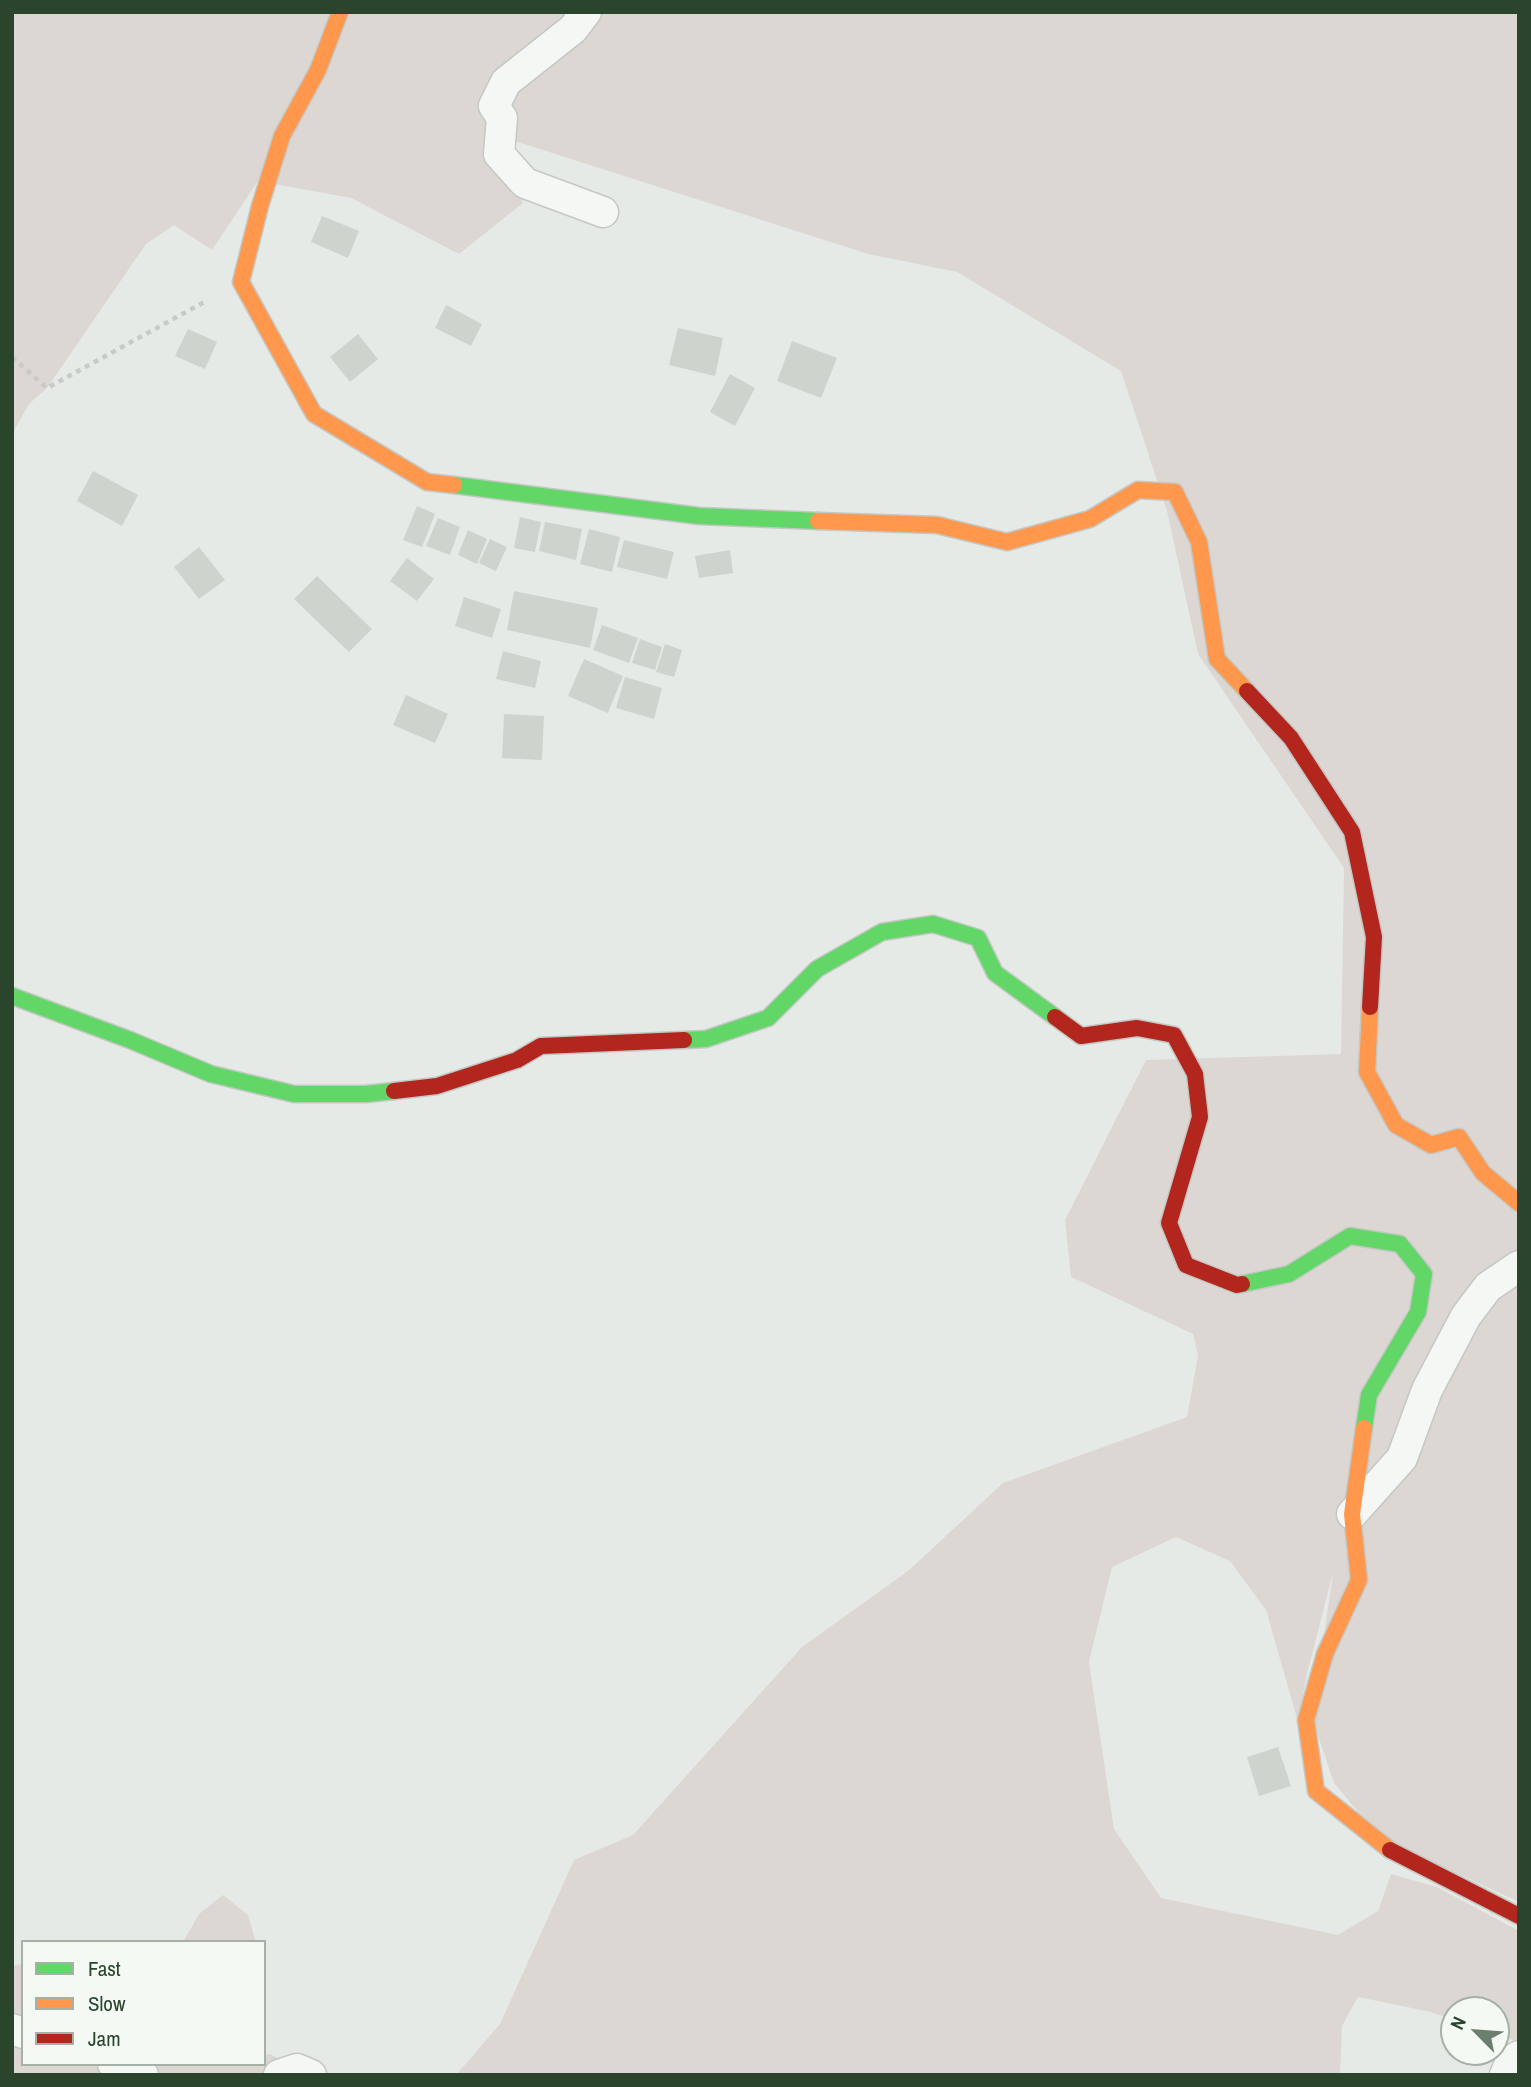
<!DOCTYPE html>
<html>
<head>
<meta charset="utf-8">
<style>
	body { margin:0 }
	#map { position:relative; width:1531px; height:2087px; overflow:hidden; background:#e6eae6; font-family:"Archivo Narrow",sans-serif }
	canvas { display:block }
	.frame { position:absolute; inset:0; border:14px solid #2b452d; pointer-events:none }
	.legend { position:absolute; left:21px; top:1940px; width:245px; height:126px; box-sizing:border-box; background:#f4f9f4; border:2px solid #a4b1a4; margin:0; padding:9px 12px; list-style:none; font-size:21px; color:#2b452d }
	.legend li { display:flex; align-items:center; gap:14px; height:35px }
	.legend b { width:35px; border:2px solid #a4b1a4 }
	.north { position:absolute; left:1440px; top:1996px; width:70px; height:70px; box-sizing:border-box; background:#f4f9f4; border:2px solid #a4b1a4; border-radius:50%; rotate:295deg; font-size:19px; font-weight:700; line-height:28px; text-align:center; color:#2b452d }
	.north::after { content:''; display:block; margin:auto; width:24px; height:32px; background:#6c7f6e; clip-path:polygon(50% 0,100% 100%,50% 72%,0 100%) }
</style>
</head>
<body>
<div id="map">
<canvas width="1531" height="2087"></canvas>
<div class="frame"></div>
<ul class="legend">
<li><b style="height:9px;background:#63d668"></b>Fast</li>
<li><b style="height:9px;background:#ff974d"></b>Slow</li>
<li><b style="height:9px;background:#b3261e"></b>Jam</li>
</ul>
<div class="north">N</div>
</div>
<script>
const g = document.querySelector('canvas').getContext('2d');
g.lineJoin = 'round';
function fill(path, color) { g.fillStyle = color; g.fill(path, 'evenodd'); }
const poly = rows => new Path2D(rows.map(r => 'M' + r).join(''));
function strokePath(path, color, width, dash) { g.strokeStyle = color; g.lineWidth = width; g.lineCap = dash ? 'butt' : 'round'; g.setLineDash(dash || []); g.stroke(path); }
const green = poly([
	[12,12,1519,12,1519,1902,1379,1837,1334,1783,1312,1718,1333,1573,1307,1674,1298,1722,1266,1610,1230,1561,1176,1537,1112,1567,1089,1662,1114,1829,1161,1898,1338,1935,1378,1911,1391,1874,1437,1887,1519,1931,1519,2039,1513,2040,1496,2034,1496,2010,1454,2010,1454,2020,1431,2012,1358,1997,1342,2026,1340,2075,456,2075,500,2024,574,1860,633,1835,802,1647,908,1571,1003,1483,1187,1417,1198,1355,1193,1334,1071,1277,1065,1220,1146,1060,1341,1054,1344,868,1198,654,1167,511,1121,371,957,272,868,254,496,135,523,203,459,254,351,198,258,181,212,250,174,225,146,244,47,388,29,404,12,434],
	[223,1895,248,1915,256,1942,183,1942,199,1914],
	[19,1964,23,1965,23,2064,264,2064,264,2055,270,2054,289,2064,296,2075,12,2075,12,1967]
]);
const building = poly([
	[322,216,359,231,348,258,311,242],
	[446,305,482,324,471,346,435,328],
	[678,328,723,338,715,376,669,365],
	[188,329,217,342,205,369,175,356],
	[358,334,378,359,350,382,330,357],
	[792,341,837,358,821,398,777,381],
	[730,374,755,388,735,426,710,412],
	[93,471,138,495,122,526,77,501],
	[417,506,435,514,422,547,403,540],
	[520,517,541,522,535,552,514,548],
	[438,518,460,527,450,555,426,546],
	[545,522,582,529,576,560,539,551],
	[589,529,620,537,612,572,580,564],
	[468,530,487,539,477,564,458,555],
	[490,539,507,547,496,571,479,563],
	[624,540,674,552,667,579,617,567],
	[199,547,225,580,199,599,174,567],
	[730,550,733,573,699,578,695,556],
	[407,558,434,579,417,601,390,581],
	[317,576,372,629,349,652,294,599],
	[514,591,598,608,590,648,507,630],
	[464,597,501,609,492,638,455,626],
	[602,625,638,638,629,663,593,650],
	[640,639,662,647,655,670,632,663],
	[665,644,682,650,674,677,656,672],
	[503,651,541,661,535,688,496,679],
	[584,659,623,676,608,713,568,696],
	[625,677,662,688,654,719,616,708],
	[406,695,448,714,435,743,393,725],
	[504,714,544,716,542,760,502,758],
	[1278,1747,1291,1786,1259,1796,1247,1757]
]);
const path = poly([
	[12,357,47,388,208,300]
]);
const street = poly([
	[586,12,573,29,506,82,494,106,502,118,499,154,525,183,603,212],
	[1352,1514,1402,1458,1427,1390,1466,1316,1488,1287,1519,1266],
	[12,2029,23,2033],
	[113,2064,143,2075],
	[279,2075,297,2069,311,2075],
	[1505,2075,1511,2061,1519,2056]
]);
const fast = poly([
	[454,485,699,516,818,521],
	[12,996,130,1040,211,1074,294,1094,366,1094,394,1091],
	[684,1040,706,1039,768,1018,817,969,882,932,933,924,978,938,995,973,1055,1017],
	[1242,1284,1289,1274,1350,1236,1400,1244,1424,1274,1418,1312,1369,1395,1364,1428]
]);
const slow = poly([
	[340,12,318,70,282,136,260,206,241,282,314,414,427,482,454,485],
	[818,521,937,525,1007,542,1090,519,1138,490,1175,492,1199,542,1217,659,1247,691],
	[1370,1007,1367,1072,1396,1125,1431,1145,1459,1137,1483,1173,1519,1203],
	[1364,1428,1352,1514,1359,1580,1325,1654,1306,1720,1316,1791,1390,1850]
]);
const jam = poly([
	[1247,691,1291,738,1352,832,1374,937,1370,1007],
	[1055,1017,1081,1036,1137,1028,1174,1035,1195,1074,1200,1117,1169,1223,1186,1265,1237,1285,1242,1284],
	[394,1091,437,1086,517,1060,541,1046,684,1040],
	[1390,1850,1519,1916]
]);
fill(green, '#ddd7d4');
fill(building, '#ced3ce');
strokePath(street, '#c4c8c4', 33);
strokePath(fast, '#c4c8c4', 19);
strokePath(slow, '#c4c8c4', 19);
strokePath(jam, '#c4c8c4', 19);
strokePath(path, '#c6cbc6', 4.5, [5, 5]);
strokePath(street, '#f5f7f5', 30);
strokePath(fast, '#63d668', 16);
strokePath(slow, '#ff974d', 16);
strokePath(jam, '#b3261e', 16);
</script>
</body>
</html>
